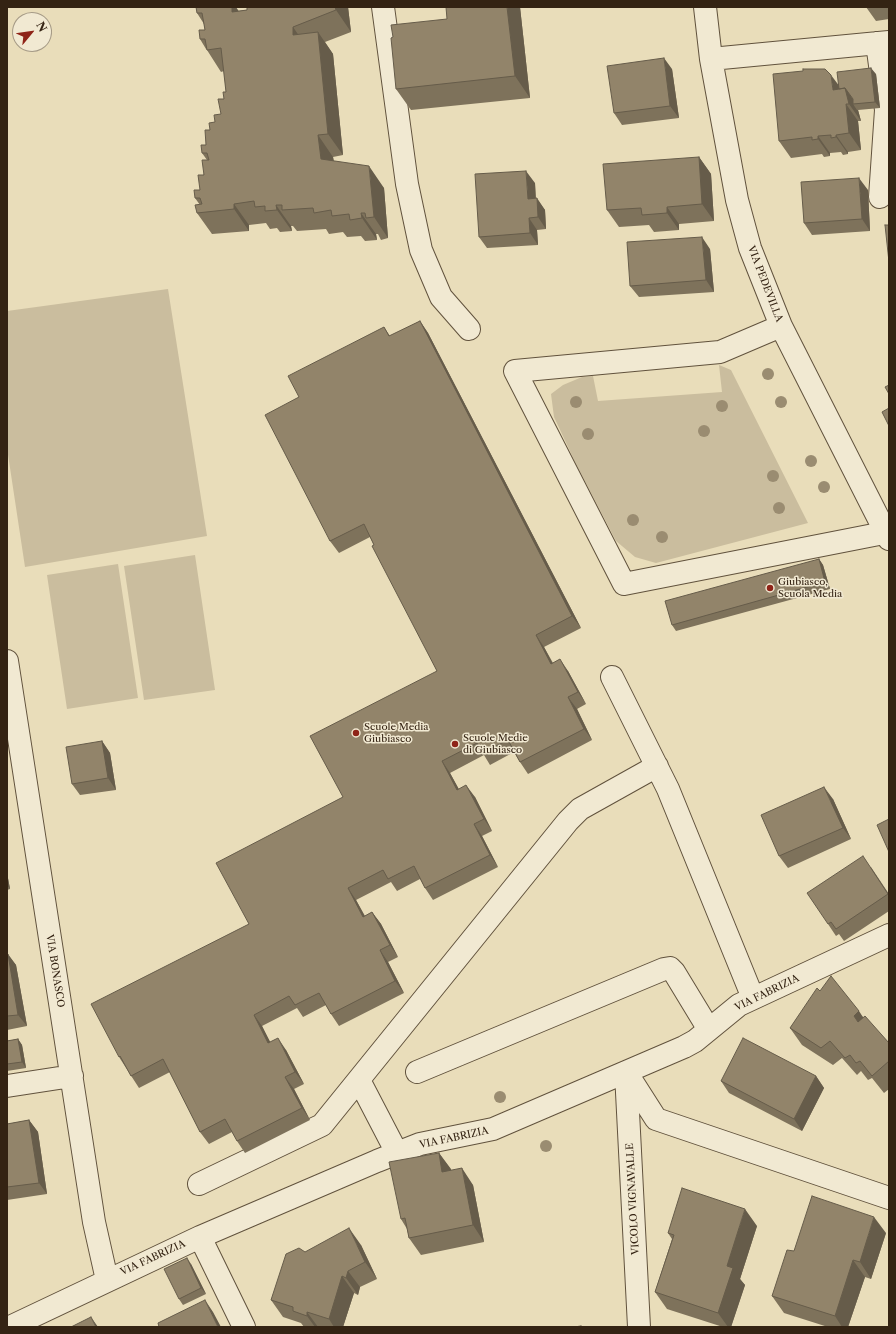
<!DOCTYPE html>
<html>
<head>
<meta charset="utf-8">
<style>
	body { margin:0 }
	#map { position:relative; width:896px; height:1334px; overflow:hidden; background:#e9ddba; font-family:"Libre Caslon Text",serif }
	canvas { display:block }
	.frame { position:absolute; inset:0; border:8px solid #342313; pointer-events:none }
	.north { position:absolute; left:12px; top:12px; width:40px; height:40px; box-sizing:border-box; background:#f1e9d2; border:1px solid #a59a86; border-radius:50%; rotate:61deg; font-size:11px; font-weight:700; line-height:16px; text-align:center; color:#342313 }
	.north::after { content:''; display:block; margin:auto; width:14px; height:18px; background:#8f2418; clip-path:polygon(50% 0,100% 100%,50% 72%,0 100%) }
</style>
</head>
<body>
<div id="map">
<canvas width="896" height="1334"></canvas>
<div class="frame"></div>
<div class="north">N</div>
</div>
<script>
const g = document.querySelector('canvas').getContext('2d');
g.lineJoin = 'round';
function fill(path, color) { g.fillStyle = color; g.fill(path, 'evenodd'); }
const poly = rows => new Path2D(rows.map(r => 'M' + r).join(''));
function strokePath(path, color, width, dash) { g.strokeStyle = color; g.lineWidth = width; g.lineCap = dash ? 'butt' : 'round'; g.setLineDash(dash || []); g.stroke(path); }
function label(font, color, halo, rows, align = 'center') {
  g.font = font + ' "Libre Caslon Text",serif'; g.lineWidth = 3; g.setLineDash([]); g.textBaseline = 'middle'; g.strokeStyle = halo; g.fillStyle = color; for (const [text, x, y, turn = 0] of rows) {
    g.save(); g.translate(x, y); g.rotate((+turn || 0) * Math.PI / 180); g.textAlign = isNaN(turn) ? turn : align; if (halo) g.strokeText(text, 0, 0); g.fillText(text, 0, 0); g.restore();
  }
}
const green = poly([
	[168,289,207,536,25,567,7,448,7,311],
	[719,365,731,370,808,523,656,563,635,557,616,541,576,464,554,417,551,394,563,385,582,377,593,376,598,401,722,392],
	[195,555,215,690,144,700,124,566],
	[118,564,138,698,67,709,47,575]
]);
const minor = poly([
	[383,7,407,184,421,250,441,297,469,329],
	[705,7,711,59,737,200,750,248,781,326,889,539],
	[877,43,886,110,880,197],
	[711,59,889,42],
	[781,326,720,352,515,371,624,584,889,532],
	[7,661,94,1222,107,1280],
	[612,677,668,789,753,998],
	[417,1072,664,969,670,968,674,972,708,1028],
	[626,1072,656,1119,889,1198],
	[626,1073,639,1327],
	[359,1080,397,1153],
	[7,1086,72,1076],
	[199,1184,322,1125,568,821,580,809,657,766],
	[200,1237,244,1327],
	[10,1327,200,1237,377,1161,420,1144,493,1129,684,1047,695,1041,739,1005,889,935]
]);
const trees = [
	[768,374],
	[576,402],
	[781,402],
	[722,406],
	[704,431],
	[588,434],
	[811,461],
	[773,476],
	[824,487],
	[779,508],
	[633,520],
	[662,537],
	[500,1097],
	[546,1146]
];
const wall = poly([
	[196,7,238,11,247,10,247,7,348,7,351,32,325,42,333,54,343,155,333,157,334,161,384,188,388,238,381,240,378,234,376,234,377,240,365,241,361,236,347,237,343,232,329,234,326,229,297,231,293,226,291,226,292,231,280,232,277,228,270,229,266,223,249,225,249,231,212,234,197,213,200,205,195,198,200,190,207,160,202,153,206,145,210,130,221,114,226,92,224,71,221,72,207,50,206,49,200,39,205,30,204,24,197,13],
	[520,7,530,98,411,110,396,89,447,19],
	[866,7,889,7,889,19,876,21],
	[672,69,679,118,622,125,614,113],
	[876,74,880,108,858,110,861,121,858,121,861,150,848,152,848,154,843,155,841,152,830,153,830,156,824,157,822,154,791,158,779,141,839,86],
	[699,157,711,174,714,221,679,224,679,230,654,232,649,225,619,227,607,210],
	[535,183,536,198,545,210,546,229,537,230,538,245,487,248,479,237],
	[868,190,870,231,812,235,804,223],
	[710,249,714,292,639,297,630,286],
	[420,321,428,333,581,628,544,647,553,663,568,671,586,704,577,709,592,740,528,774,520,762,514,752,490,765,484,755,450,773,459,790,475,797,492,831,482,836,498,867,433,900,425,888,420,879,397,891,391,882,356,900,365,916,372,912,381,924,398,957,388,962,404,993,339,1026,331,1014,326,1005,303,1017,297,1008,262,1026,270,1043,286,1050,304,1084,294,1089,310,1120,245,1153,237,1141,232,1132,209,1144,200,1132,170,1072,139,1088,119,1057,249,924,437,671,370,537,339,553,330,541,299,397,384,327,390,336],
	[819,559,823,565,830,589,676,631,672,625],
	[102,741,110,753,116,790,80,795,72,784],
	[833,799,851,839,788,868,779,856],
	[871,867,889,894,889,911,844,941,839,934,836,936,828,924],
	[7,873,10,889,7,890],
	[7,954,16,965,27,1026,7,1030],
	[820,991,863,1017,889,1043,889,1089,884,1093,872,1078,868,1080,861,1071,857,1075,842,1058,833,1065,802,1045,790,1028],
	[18,1039,22,1045,26,1068,7,1071,7,1041],
	[816,1076,824,1088,802,1131,729,1093,721,1081],
	[29,1120,38,1132,47,1194,7,1200,7,1124],
	[439,1153,451,1170,473,1185,484,1242,421,1255,409,1238,407,1229,401,1219],
	[757,1226,740,1279,745,1285,731,1327,723,1327,667,1309,655,1292,672,1239,668,1233],
	[886,1233,871,1279,865,1277,848,1327,828,1327,784,1313,772,1296,794,1251],
	[361,1245,377,1279,360,1287,358,1295,354,1293,343,1327,304,1327,301,1323,283,1317,271,1300,305,1252],
	[191,1264,206,1294,183,1305,179,1299]
]);
const shadedWall = poly([
	[232,7,236,7,246,22,232,12],
	[335,7,348,7,351,32,336,10],
	[507,7,520,7,530,98,515,76],
	[293,27,308,49,293,35],
	[318,32,333,54,343,155,328,134],
	[664,58,672,69,679,118,670,106],
	[871,68,876,74,880,108,875,102],
	[831,75,843,91,833,90],
	[845,88,856,104,853,104,857,110,858,110,861,121,849,104],
	[846,104,858,121,861,150,849,133],
	[318,135,333,157,336,181,321,159],
	[836,135,848,152,848,154,836,137],
	[818,136,830,153,830,156,818,139],
	[699,157,711,174,714,221,702,204],
	[369,166,384,188,388,238,374,217],
	[526,171,535,183,536,211,528,199],
	[859,178,868,190,870,231,862,219],
	[537,198,545,210,546,229,538,217],
	[234,204,249,225,249,231,234,209],
	[276,205,291,226,292,231,277,210],
	[667,207,679,224,679,230,667,213],
	[361,213,376,234,377,240,362,218],
	[529,218,537,230,538,245,530,233],
	[702,237,710,249,714,292,706,280],
	[420,321,428,333,581,628,572,616],
	[819,559,823,565,830,589,825,582],
	[536,635,544,647,559,676,551,664],
	[560,659,568,671,586,704,578,692],
	[568,697,577,709,592,740,584,729],
	[102,741,110,753,116,790,108,778],
	[442,761,450,773,466,802,457,790],
	[466,785,475,797,492,831,484,819],
	[824,787,833,799,851,839,843,828],
	[474,824,482,836,498,867,490,855],
	[7,873,10,889,7,885],
	[348,888,356,900,371,928,363,917],
	[372,912,381,924,398,957,390,945],
	[380,950,388,962,404,993,395,981],
	[8,954,16,965,27,1026,18,1015],
	[859,1011,870,1028,866,1033,854,1016],
	[254,1015,262,1026,277,1055,268,1043],
	[278,1038,286,1050,304,1084,295,1072],
	[18,1039,22,1045,26,1068,22,1062],
	[816,1076,824,1088,802,1131,794,1119],
	[285,1077,294,1089,310,1120,302,1108],
	[29,1120,38,1132,47,1194,39,1183],
	[439,1153,451,1169,454,1189,442,1172],
	[462,1168,473,1185,484,1242,473,1225],
	[745,1209,757,1226,740,1279,745,1285,731,1327,728,1327,718,1313,727,1266],
	[874,1217,886,1233,871,1279,860,1262],
	[349,1228,361,1245,377,1279,365,1262],
	[187,1258,191,1264,206,1294,201,1288],
	[853,1260,865,1277,848,1327,842,1327,835,1316],
	[348,1271,360,1287,358,1295,346,1278],
	[342,1276,354,1293,343,1327,334,1327,329,1319],
	[205,1300,213,1312,221,1327,218,1327],
	[307,1312,318,1327,315,1327,307,1316],
	[91,1317,98,1327,96,1327]
]);
const building = poly([
	[196,7,232,7,232,12,247,10,247,7,335,7,336,10,293,27,293,35,318,32,328,134,318,135,321,159,369,166,374,217,366,218,365,213,361,213,362,218,350,220,349,214,332,216,331,210,314,213,313,208,282,210,282,205,276,205,277,210,265,211,265,206,255,207,254,201,234,204,234,209,197,213,195,205,202,204,200,198,195,198,194,190,200,190,198,175,204,175,202,160,209,160,207,153,202,153,201,145,206,145,205,130,210,130,209,123,215,122,214,115,221,114,218,99,224,99,223,92,226,92,221,48,207,50,205,39,200,39,199,30,205,30,202,13,197,13,196,7],
	[446,7,507,7,515,76,396,89,391,38,393,37,391,25,447,19,446,7],
	[664,58,670,106,614,113,607,66,664,58],
	[871,68,875,102,853,104,853,99,845,88,839,89,837,72,871,68],
	[803,69,825,69,831,75,833,90,845,88,849,104,846,104,849,133,836,135,836,137,831,138,831,135,818,136,818,139,812,140,812,137,779,141,773,74,803,71,803,69],
	[699,157,702,204,667,207,667,213,642,215,641,208,607,210,603,164,699,157],
	[526,171,528,199,537,198,538,217,529,218,530,233,479,237,475,174,526,171],
	[859,178,862,219,804,223,801,182,859,178],
	[885,225,889,225,889,262,885,225],
	[702,237,706,280,630,286,627,242,702,237],
	[420,321,572,616,536,635,551,664,560,659,578,692,568,697,584,729,520,762,508,740,482,753,477,743,442,761,457,790,466,785,484,819,474,824,490,855,425,888,414,866,388,879,383,870,348,888,363,917,372,912,390,945,380,950,395,981,331,1014,319,993,295,1005,289,996,254,1015,268,1043,278,1038,295,1072,285,1077,302,1108,237,1141,225,1119,200,1132,163,1059,131,1076,120,1056,119,1057,91,1004,249,924,216,863,343,797,310,736,437,671,372,546,374,545,364,524,330,541,265,415,299,397,288,376,384,327,389,336,420,321],
	[889,385,889,394,885,387,889,385],
	[889,408,889,426,882,412,889,408],
	[819,559,825,582,672,625,665,601,819,559],
	[102,741,108,778,72,784,66,747,102,741],
	[824,787,843,828,779,856,761,815,824,787],
	[889,819,889,852,877,825,889,819],
	[863,856,888,894,836,929,831,922,828,924,807,893,863,856],
	[7,954,8,954,18,1015,7,1016,7,954],
	[831,976,859,1011,854,1016,858,1022,865,1016,889,1043,889,1061,872,1076,860,1061,856,1063,850,1055,845,1058,830,1041,821,1048,790,1028,817,988,820,991,831,976],
	[743,1038,816,1076,794,1119,721,1081,743,1038],
	[18,1039,22,1062,7,1064,7,1041,18,1039],
	[29,1120,39,1183,7,1187,7,1124,29,1120],
	[439,1153,442,1172,462,1168,473,1225,409,1238,405,1218,401,1219,389,1162,439,1153],
	[682,1188,745,1209,727,1266,733,1268,718,1313,655,1292,674,1235,668,1233,682,1188],
	[812,1196,874,1217,860,1262,853,1260,835,1316,772,1296,787,1250,794,1251,812,1196],
	[349,1228,365,1262,348,1271,346,1278,342,1276,329,1319,307,1312,307,1316,293,1311,293,1307,271,1300,286,1254,299,1248,305,1252,349,1228],
	[187,1258,201,1288,179,1299,164,1269,187,1258],
	[205,1300,218,1327,159,1327,158,1323,205,1300],
	[91,1317,96,1327,71,1327,91,1317],
	[581,1326,581,1327,574,1327,581,1326]
]);
const markers = [
	[770,588,4,"#8f2418"],
	[356,733,4,"#8f2418"],
	[455,744,4,"#8f2418"]
];
const streetNames = [
	["VIA PEDEVILLA",765,284,69],
	["VIA BONASCO",55,971,81],
	["VIA FABRIZIA",767,993,-26],
	["VIA FABRIZIA",454,1138,-12],
	["VICOLO VIGNAVALLE",633,1199,-93],
	["VIA FABRIZIA",153,1258,-25]
];
const poiNames = [
	["Giubiasco,",778,582],
	["Scuola Media",778,594],
	["Scuole Media",364,727],
	["Giubiasco",364,739],
	["Scuole Medie",463,738],
	["di Giubiasco",463,750]
];
fill(green, '#cabd9e');
strokePath(minor, '#61523d', 24);
strokePath(minor, '#f1e9d2', 22);
g.fillStyle = '#9a8c71';
for (const [x, y] of trees) { g.beginPath(); g.arc(x, y, 6, 0, 2 * Math.PI); g.fill(); }
fill(wall, '#7e725b');
fill(shadedWall, '#665c4a');
fill(building, '#92846a');
strokePath(building, '#665c4a', 1);
for (const [x, y, r, color] of markers) { const dot = new Path2D(); dot.arc(x, y, r, 0, 2 * Math.PI); g.fillStyle = color; g.fill(dot); strokePath(dot, '#f1e9d2', 1.5); }
label('10px', '#342313', '#f1e9d2', streetNames);
label('10px', '#342313', '#f1e9d2', poiNames, 'left');
</script>
</body>
</html>
